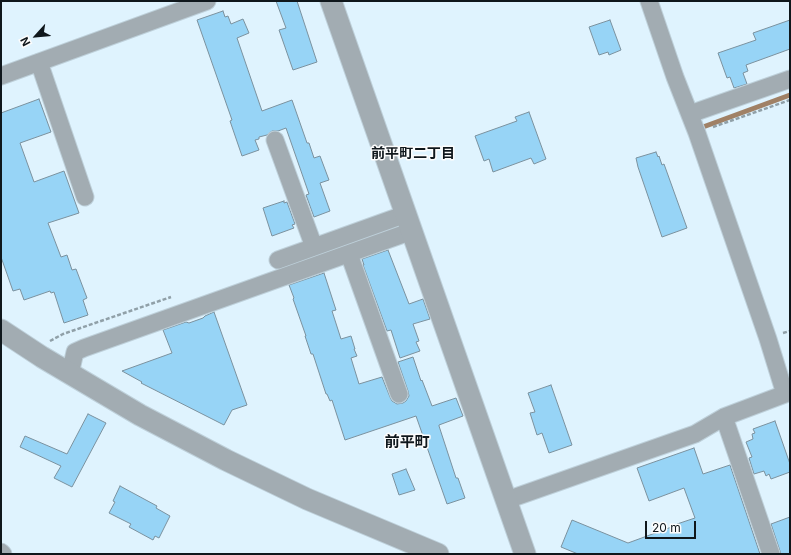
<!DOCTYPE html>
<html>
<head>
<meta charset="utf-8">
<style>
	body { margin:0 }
	#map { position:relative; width:791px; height:555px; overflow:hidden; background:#dff3fe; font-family:Inter,sans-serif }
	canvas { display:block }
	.frame { position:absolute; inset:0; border:2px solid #0f171c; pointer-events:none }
	.north { position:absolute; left:16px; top:16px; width:40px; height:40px; -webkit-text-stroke:3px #fcfcfc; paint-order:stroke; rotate:243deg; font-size:11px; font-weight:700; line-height:16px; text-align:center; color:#0f171c }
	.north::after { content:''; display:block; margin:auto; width:14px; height:18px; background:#0f171c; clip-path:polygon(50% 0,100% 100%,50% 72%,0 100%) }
	.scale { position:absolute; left:645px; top:521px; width:51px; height:18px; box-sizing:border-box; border:2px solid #0f171c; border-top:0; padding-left:5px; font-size:12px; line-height:14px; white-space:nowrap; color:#0f171c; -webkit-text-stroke:3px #fcfcfc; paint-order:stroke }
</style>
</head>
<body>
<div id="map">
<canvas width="791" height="555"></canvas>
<div class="frame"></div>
<div class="north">N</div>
<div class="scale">20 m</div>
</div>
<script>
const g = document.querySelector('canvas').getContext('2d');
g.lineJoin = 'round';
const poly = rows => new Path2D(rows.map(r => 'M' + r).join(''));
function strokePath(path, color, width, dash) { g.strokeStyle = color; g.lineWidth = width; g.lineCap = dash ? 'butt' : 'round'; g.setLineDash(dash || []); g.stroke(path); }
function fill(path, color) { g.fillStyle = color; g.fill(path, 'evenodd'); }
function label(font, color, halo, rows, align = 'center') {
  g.font = font + ' Inter,"Noto Sans JP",sans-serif'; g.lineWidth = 3; g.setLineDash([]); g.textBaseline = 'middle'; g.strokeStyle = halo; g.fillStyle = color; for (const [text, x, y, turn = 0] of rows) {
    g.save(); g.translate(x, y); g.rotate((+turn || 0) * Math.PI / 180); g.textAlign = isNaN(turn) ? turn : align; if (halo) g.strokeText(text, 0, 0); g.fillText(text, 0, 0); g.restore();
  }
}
const stream = poly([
	[703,127,790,95]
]);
const building = poly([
	[276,1,297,1,317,62,293,70,279,30,286,28,276,1],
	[223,11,225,17,228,16,231,24,243,19,249,33,237,38,262,111,292,100,307,143,309,143,314,158,320,156,329,180,320,183,330,211,314,217,306,195,309,194,286,128,278,131,272,131,267,135,259,137,259,139,255,140,259,150,242,156,230,121,232,120,197,20,223,11],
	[610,20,621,50,609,55,608,52,599,55,589,27,610,20],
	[790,20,790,49,746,65,748,71,743,73,747,84,734,88,730,77,727,78,718,53,756,40,753,33,790,20],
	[39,99,51,132,20,143,34,182,64,171,79,213,48,223,61,257,67,255,72,270,76,269,87,298,83,300,88,315,64,323,54,292,51,293,50,291,24,300,20,289,13,291,1,257,1,113,39,99],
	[529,112,546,159,534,164,531,158,493,172,489,159,484,161,475,136,517,121,515,117,529,112],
	[656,152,658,157,659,156,662,165,664,164,687,228,662,237,638,167,636,158,656,152],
	[284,201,284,203,287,202,295,224,292,225,294,228,272,236,263,208,284,201],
	[388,250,409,304,423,299,430,319,413,324,419,341,416,342,420,351,400,358,391,330,387,331,363,265,364,265,362,259,388,250],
	[324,273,336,310,332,311,341,339,351,336,355,349,354,349,357,356,351,358,359,384,382,377,390,397,392,401,397,404,403,403,406,401,409,396,408,391,398,362,413,357,421,381,422,380,432,406,456,398,463,416,439,425,439,426,456,478,458,478,465,498,447,504,416,416,345,440,332,400,330,401,327,394,326,394,313,354,311,354,305,336,306,336,293,299,294,298,289,285,324,273],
	[214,312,247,405,232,410,224,425,141,383,142,382,122,371,172,353,163,330,186,322,189,323,203,318,205,316,214,312],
	[551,385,572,445,549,453,542,433,537,435,530,413,535,412,528,393,551,385],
	[88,414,106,423,72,487,54,478,61,466,20,447,25,436,67,454,88,414],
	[775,421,790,464,790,472,771,479,769,474,766,476,764,471,754,474,749,458,752,457,746,442,753,439,752,434,755,433,753,429,775,421],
	[694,448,703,474,730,465,760,554,578,554,561,547,572,520,628,543,677,525,677,524,695,518,684,488,649,501,637,468,694,448],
	[406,469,415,490,399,495,392,474,406,469],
	[120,486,157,506,156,508,170,516,159,538,155,536,153,540,129,527,131,524,109,513,115,502,113,501,120,486],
	[790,517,790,554,781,554,771,524,790,517]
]);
const path = poly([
	[713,127,790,100],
	[783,333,790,331],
	[50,341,63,334,171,297]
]);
const minor = poly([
	[39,62,85,197],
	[1,76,207,1],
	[690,114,790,79],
	[275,140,314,247],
	[349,254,399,394],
	[278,260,406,214],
	[70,374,75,352,84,348,412,231],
	[724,417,771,554],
	[507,500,695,434,724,417,785,394,768,339,697,133,675,77,649,1],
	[1,552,3,554]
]);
const tertiary = poly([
	[331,1,525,554],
	[1,330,42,357,140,415,226,460,307,499,438,554]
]);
const neighbourhoodNames = [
	["前平町二丁目",413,154]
];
const quarterNames = [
	["前平町",407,442]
];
strokePath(stream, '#a08166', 5);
fill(building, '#97d4f6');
strokePath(building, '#7b919e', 1);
strokePath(minor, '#bed0da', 19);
strokePath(tertiary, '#bed0da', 23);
strokePath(path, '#90a0a8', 2.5, [4, 2]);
strokePath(minor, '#a2acb2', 17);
strokePath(tertiary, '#a2acb2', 21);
label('bold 14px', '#0f171c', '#fcfcfc', neighbourhoodNames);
label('bold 15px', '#0f171c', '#fcfcfc', quarterNames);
</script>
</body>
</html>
